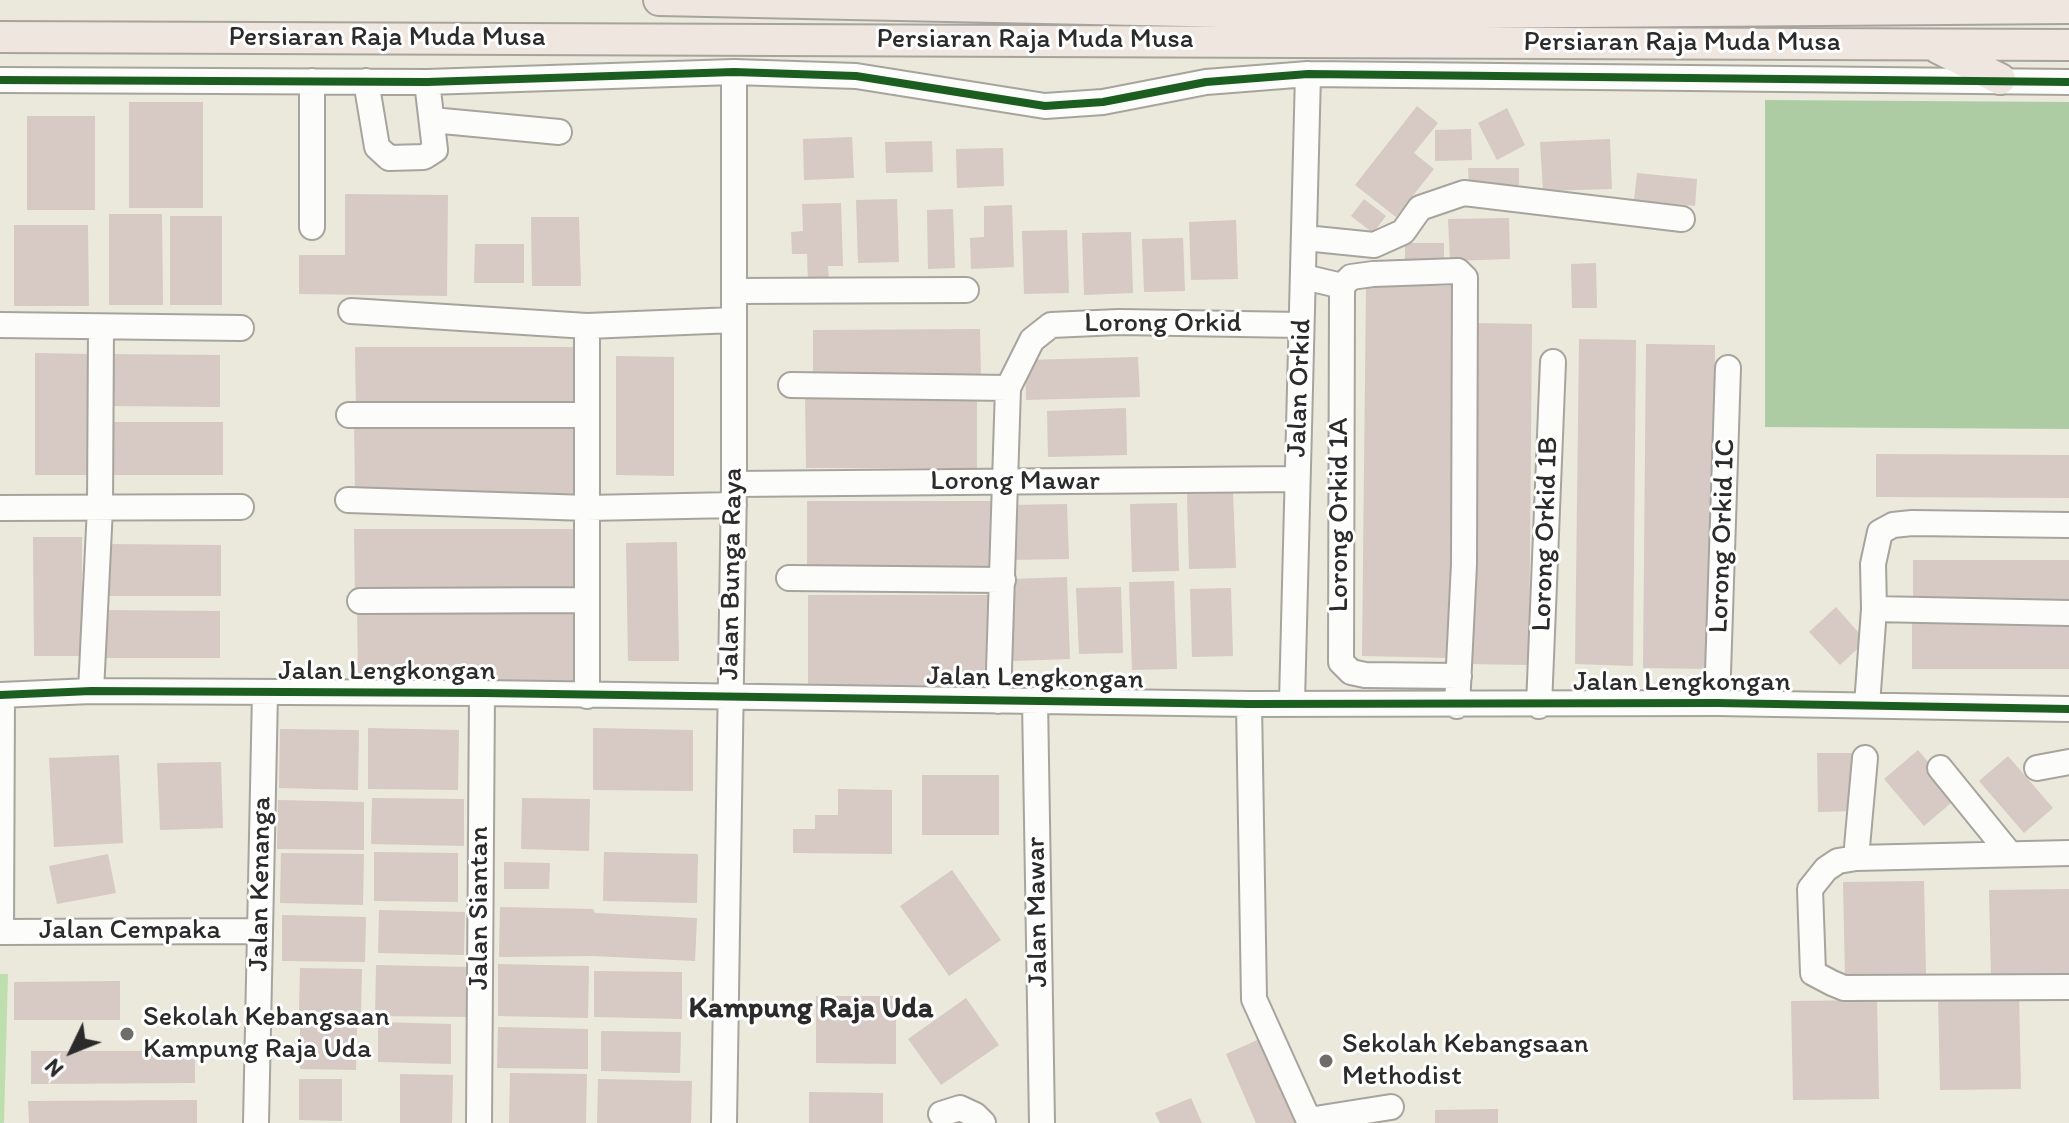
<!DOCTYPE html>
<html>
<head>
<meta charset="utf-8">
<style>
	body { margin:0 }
	#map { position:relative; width:2069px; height:1123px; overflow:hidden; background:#ebe8dc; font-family:Itim,sans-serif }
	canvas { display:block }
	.north { position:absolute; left:32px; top:1011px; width:80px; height:80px; -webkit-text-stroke:6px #fff; paint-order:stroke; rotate:227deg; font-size:22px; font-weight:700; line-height:32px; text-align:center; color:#2b2b2b }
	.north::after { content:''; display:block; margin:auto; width:28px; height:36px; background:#2b2b2b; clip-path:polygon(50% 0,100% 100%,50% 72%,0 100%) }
</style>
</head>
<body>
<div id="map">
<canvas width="2069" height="1123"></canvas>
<div class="north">N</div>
</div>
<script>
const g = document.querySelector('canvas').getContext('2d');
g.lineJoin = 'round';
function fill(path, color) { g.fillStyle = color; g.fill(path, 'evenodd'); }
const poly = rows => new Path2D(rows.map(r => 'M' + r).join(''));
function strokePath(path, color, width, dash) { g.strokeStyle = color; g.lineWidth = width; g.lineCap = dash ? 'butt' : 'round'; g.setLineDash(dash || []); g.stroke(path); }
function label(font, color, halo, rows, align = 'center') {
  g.font = font + ' Itim,sans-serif'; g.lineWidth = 6; g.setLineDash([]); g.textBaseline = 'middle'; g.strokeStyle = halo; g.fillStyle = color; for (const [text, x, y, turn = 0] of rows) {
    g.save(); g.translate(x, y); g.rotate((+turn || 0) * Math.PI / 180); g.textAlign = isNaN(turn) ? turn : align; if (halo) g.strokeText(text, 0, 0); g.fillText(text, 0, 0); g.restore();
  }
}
const green = poly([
	[0,974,8,974,4,1123,0,1123]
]);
const forest = poly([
	[1765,100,2069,102,2069,429,1765,427]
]);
const building = poly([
	[129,102,203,102,203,208,129,208],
	[1417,106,1438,123,1414,153,1434,169,1396,217,1355,185],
	[1507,108,1525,145,1497,160,1478,123],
	[27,116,95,116,95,210,27,210],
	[1471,129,1472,160,1435,161,1435,130],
	[852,137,854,178,804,180,803,139],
	[1610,139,1612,189,1543,191,1540,142],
	[932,141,933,172,886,173,885,142],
	[1003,148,1004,186,957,188,956,149],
	[1468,168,1519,168,1519,185,1469,185],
	[1637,173,1697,179,1695,206,1634,200],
	[345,194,448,195,447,296,299,294,299,255,345,255],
	[897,199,899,262,858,263,856,200],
	[1364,199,1386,216,1373,233,1351,216],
	[841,203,843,266,828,266,829,281,808,282,807,254,792,254,791,232,803,231,802,204],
	[1012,205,1014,267,971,269,970,238,984,237,984,206],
	[953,209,955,268,928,269,927,210],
	[109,214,162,214,163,305,109,305],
	[170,216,222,216,222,305,170,305],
	[531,217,579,217,581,286,532,286],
	[1509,218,1510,259,1450,261,1448,219],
	[1236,220,1238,279,1191,280,1189,222],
	[14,225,88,225,89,306,14,306],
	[1067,230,1069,293,1024,294,1022,231],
	[1131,232,1133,293,1084,295,1082,233],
	[1183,238,1185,291,1144,292,1142,239],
	[1405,243,1444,243,1444,261,1405,261],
	[475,244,524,244,524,283,474,283],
	[1596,263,1597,308,1572,308,1571,264],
	[1366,285,1457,286,1453,658,1362,656],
	[1473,323,1532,324,1529,665,1469,664],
	[980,329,981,381,813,381,813,330],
	[1579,339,1636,340,1633,666,1575,664],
	[1646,344,1715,345,1711,669,1643,668],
	[355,347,583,347,584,411,356,412],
	[35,353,88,354,89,475,35,475],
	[107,354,220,355,220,407,107,406],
	[616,356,674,357,674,476,616,475],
	[1138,357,1140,397,1026,400,1025,360],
	[805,394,977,394,977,468,806,468],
	[1126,408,1127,455,1048,457,1047,411],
	[581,417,582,497,355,497,354,418],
	[108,422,223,422,223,475,108,475],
	[1876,454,2069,455,2069,498,1876,497],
	[1233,493,1236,568,1189,569,1187,494],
	[807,501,998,501,999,576,807,576],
	[1177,503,1179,571,1132,572,1130,504],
	[1067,504,1069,559,1012,560,1010,505],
	[354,529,578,529,579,598,355,598],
	[33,537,82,537,82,656,34,656],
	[677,542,679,661,628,661,626,543],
	[104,544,221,545,221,596,104,596],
	[1913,560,2069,560,2069,605,1913,604],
	[1067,577,1070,659,1013,661,1011,579],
	[1174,581,1177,669,1132,670,1129,582],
	[1121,587,1123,653,1079,654,1076,588],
	[1231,588,1233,656,1192,657,1190,589],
	[808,595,996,595,997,685,808,686],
	[580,603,581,681,358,681,357,604],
	[1836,607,1866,641,1840,665,1809,632],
	[105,610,220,611,220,658,105,658],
	[1912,618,2069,618,2069,669,1912,669],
	[368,728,459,730,458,790,368,789],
	[593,728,693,730,693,791,593,790],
	[280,729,359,730,358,790,279,788],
	[1918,750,1958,797,1924,826,1884,779],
	[1817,753,1854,753,1855,811,1818,812],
	[119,755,123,843,54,847,49,758],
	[2008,756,2053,808,2024,833,1979,781],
	[221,762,223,828,160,830,157,763],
	[922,775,999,775,999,835,922,835],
	[838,789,892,790,892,854,793,853,793,829,815,829,815,815,838,815],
	[372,798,464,799,464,846,371,844],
	[522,798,590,799,589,851,521,849],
	[278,800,364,802,364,850,277,849],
	[374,852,458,853,458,902,374,901],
	[604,852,698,854,697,903,603,901],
	[281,853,364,854,363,905,280,903],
	[108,854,116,893,57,904,49,866],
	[504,862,550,863,549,889,504,889],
	[952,870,1001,940,949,976,900,906],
	[1924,881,1926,975,1845,977,1843,882],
	[2069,889,2069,978,1991,979,1989,890],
	[500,907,593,909,595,913,697,918,695,961,593,956,499,957],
	[379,910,465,912,464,955,378,953],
	[282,915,366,917,365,962,282,961],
	[498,964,589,966,588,1018,498,1016],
	[376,965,469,967,468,1017,375,1016],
	[300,968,362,969,361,1013,299,1011],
	[594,971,682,972,682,1019,594,1017],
	[120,981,120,1020,14,1020,14,982],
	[2019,995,2021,1089,1940,1090,1938,996],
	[816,996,896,996,896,1064,816,1063],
	[966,998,999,1045,941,1085,908,1039],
	[1877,1000,1879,1099,1793,1100,1791,1001],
	[378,1022,451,1024,451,1064,378,1062],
	[300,1026,357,1027,356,1070,300,1069],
	[498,1027,588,1029,588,1069,497,1068],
	[601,1031,681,1032,680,1073,601,1071],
	[1264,1037,1301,1123,1256,1123,1226,1054],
	[31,1051,195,1051,195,1083,31,1084],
	[510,1073,587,1074,586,1123,509,1123],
	[400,1074,453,1075,452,1123,400,1123],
	[299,1079,342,1079,342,1121,299,1120],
	[598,1079,692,1081,691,1123,597,1123],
	[809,1092,883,1093,883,1123,809,1123],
	[1191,1098,1202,1123,1160,1123,1155,1113],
	[197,1100,197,1123,29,1123,28,1101],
	[1498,1109,1498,1123,1435,1123,1435,1110]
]);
const minor = poly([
	[0,80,427,82,734,72,856,76,1045,106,1103,102,1206,82,1308,74,2069,82],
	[366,81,377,147,389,158,424,157,435,150,427,82],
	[432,120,559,132],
	[312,227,312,81],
	[1305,238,1374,245,1403,232,1420,208,1464,193,1682,219],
	[1304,277,1342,286,1341,662,1351,672,1365,675,1459,676],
	[1342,286,1351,277,1373,274,1458,271,1465,278,1464,564,1457,706],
	[734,291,966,290],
	[351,311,587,326,734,320],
	[0,325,241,328],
	[791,385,1008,388],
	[349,415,587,415],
	[734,484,1297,479],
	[348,500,587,508,734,505],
	[0,508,241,507],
	[789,578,1003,580],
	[360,601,587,600],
	[1874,609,2069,613],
	[91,691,100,508,101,327],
	[0,695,91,691,482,693,1249,704,1717,703,2069,709],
	[587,696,587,326],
	[1035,700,1042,1123],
	[998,701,1008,388,1032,340,1051,325,1119,322,1300,325],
	[1292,702,1308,74],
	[1717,703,1728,368],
	[1249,704,1254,999,1310,1123],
	[1867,705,1874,609,1873,564,1880,532,1893,525,1912,523,2069,525],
	[1539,706,1553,362],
	[1940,768,2009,853],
	[2037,768,2069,762],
	[2069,853,1856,858,1838,861,1826,869,1810,889,1813,973,1832,983,1844,988,2069,987],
	[1856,858,1865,758],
	[0,932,260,931],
	[1,932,2,695],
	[941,1114,960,1108,975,1115,983,1123],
	[1309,1120,1391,1107],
	[256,1123,265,693],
	[479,1123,482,693],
	[724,1123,734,484,734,72]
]);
const major = poly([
	[659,0,1330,14,2069,8],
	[0,37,2069,45],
	[1938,48,2000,79]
]);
const cycleway = poly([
	[0,80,427,82,734,72,856,76,1045,106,1103,102,1206,82,1308,74,2069,82],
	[0,695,91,691,482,693,1249,704,1717,703,2069,709]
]);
const markers = [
	[127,1034,8,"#6e6d69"],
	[1326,1061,8,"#6e6d69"]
];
const streetNames = [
	["Persiaran Raja Muda Musa",387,38],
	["Persiaran Raja Muda Musa",1035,40],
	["Persiaran Raja Muda Musa",1682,43],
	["Lorong Orkid",1163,324],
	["Jalan Orkid",1300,388,-88],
	["Lorong Mawar",1015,482],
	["Lorong Orkid 1A",1340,515,-90],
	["Lorong Orkid 1B",1546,534,-88],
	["Lorong Orkid 1C",1723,536,-88],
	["Jalan Bunga Raya",732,574,-89],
	["Jalan Lengkongan",387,672],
	["Jalan Lengkongan",1035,679,1],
	["Jalan Lengkongan",1682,683],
	["Jalan Kenanga",261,884,-89],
	["Jalan Siantan",480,908,-90],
	["Jalan Mawar",1038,912,-91],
	["Jalan Cempaka",130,931]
];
const poiNames = [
	["Sekolah Kebangsaan",143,1018],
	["Kampung Raja Uda",143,1050],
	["Sekolah Kebangsaan",1342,1045],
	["Methodist",1342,1077]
];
const neighbourhoodNames = [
	["Kampung Raja Uda",811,1009]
];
fill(green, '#bedeae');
fill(forest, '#adcca3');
fill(building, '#d7c9c3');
strokePath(minor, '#a6a49d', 28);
strokePath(major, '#a6a49d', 34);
strokePath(minor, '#fcfcfa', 24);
strokePath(major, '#eee6df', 30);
strokePath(cycleway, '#1b5e20', 8);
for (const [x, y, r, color] of markers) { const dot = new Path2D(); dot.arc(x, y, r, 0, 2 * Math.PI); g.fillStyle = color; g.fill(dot); strokePath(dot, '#fff', 3); }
label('28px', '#2b2b2b', '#fff', streetNames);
label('28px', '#2b2b2b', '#fff', poiNames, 'left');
label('bold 30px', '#2b2b2b', '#fff', neighbourhoodNames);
</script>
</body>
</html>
